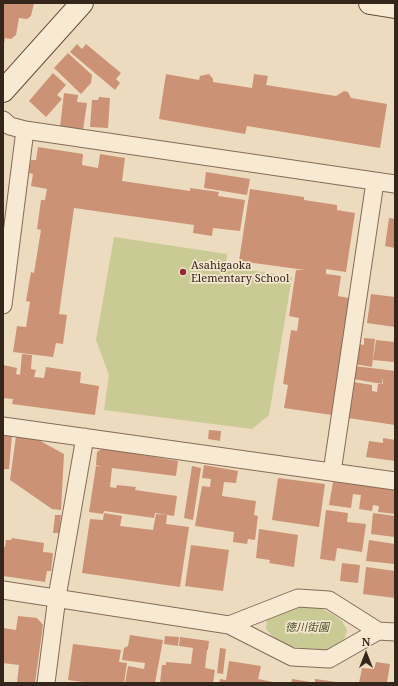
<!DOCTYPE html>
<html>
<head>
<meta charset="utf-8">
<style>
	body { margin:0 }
	#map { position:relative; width:398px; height:686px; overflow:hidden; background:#eddbbf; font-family:"Noto Serif",serif }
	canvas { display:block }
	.frame { position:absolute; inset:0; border:4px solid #35261c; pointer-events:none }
	.north { position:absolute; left:346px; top:634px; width:40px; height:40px; -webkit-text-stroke:3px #f4e6cf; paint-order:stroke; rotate:0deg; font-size:11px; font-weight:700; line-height:16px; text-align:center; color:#35261c }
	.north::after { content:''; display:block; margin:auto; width:14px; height:18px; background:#35261c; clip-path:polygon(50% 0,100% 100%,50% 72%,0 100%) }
</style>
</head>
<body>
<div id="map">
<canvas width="398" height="686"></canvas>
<div class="frame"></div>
<div class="north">N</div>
</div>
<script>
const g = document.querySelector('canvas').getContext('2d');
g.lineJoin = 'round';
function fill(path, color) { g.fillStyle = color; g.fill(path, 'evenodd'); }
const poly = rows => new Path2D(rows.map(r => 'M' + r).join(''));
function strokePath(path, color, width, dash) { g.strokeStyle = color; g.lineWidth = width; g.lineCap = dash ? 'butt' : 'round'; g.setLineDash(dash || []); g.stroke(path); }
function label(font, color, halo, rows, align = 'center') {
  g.font = font + ' "Noto Serif","Noto Sans JP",serif'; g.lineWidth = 3.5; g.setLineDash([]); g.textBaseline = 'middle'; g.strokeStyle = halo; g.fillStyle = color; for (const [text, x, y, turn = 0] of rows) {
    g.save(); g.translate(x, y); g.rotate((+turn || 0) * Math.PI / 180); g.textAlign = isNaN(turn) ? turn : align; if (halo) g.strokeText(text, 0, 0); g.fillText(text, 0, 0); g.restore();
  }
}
const green = poly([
	[114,237,227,254,226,266,292,277,269,415,252,429,104,410,109,375,96,340],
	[309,606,322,609,332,614,342,621,347,630,344,640,334,648,324,650,286,646,275,639,266,629,267,619,270,616,295,607]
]);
const building = poly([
	[3,3,34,3,31,16,27,19,19,18,16,35,11,39,5,38,4,44],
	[77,44,82,49,86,44,121,73,116,79,120,83,115,90,70,52],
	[68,53,92,75,91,83,81,94,54,68],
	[53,73,66,85,57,95,62,99,46,117,29,101],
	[166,74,199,80,200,76,209,74,213,79,213,82,252,88,254,74,268,76,266,85,336,96,344,91,348,92,351,98,387,104,380,148,247,126,245,134,159,119],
	[64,93,78,95,77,102,87,103,83,130,60,127],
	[99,97,110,98,108,128,90,127,92,100,98,100],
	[38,147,83,154,82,165,98,168,100,154,125,158,122,181,190,191,190,188,219,192,218,196,245,200,240,231,213,228,212,236,193,233,194,225,74,208,59,314,67,315,63,344,56,343,53,357,13,352,17,326,26,327,30,302,26,301,31,272,34,273,41,230,37,229,41,200,45,200,47,189,31,186,33,174,29,173,31,160,36,160],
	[206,172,250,179,247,195,204,188],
	[250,189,304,197,304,200,337,205,337,210,355,213,346,272,326,269,326,274,341,276,338,296,349,298,332,415,284,408,288,385,283,384,291,330,297,331,299,318,289,316,296,270,305,270,239,261],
	[389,218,395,219,395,248,385,246],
	[371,294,395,297,395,327,367,323],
	[364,338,375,339,372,367,355,364,358,344,364,345],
	[376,340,395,342,394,362,373,360],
	[22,354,32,355,31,369,36,370,34,377,44,378,46,367,73,371,81,372,80,383,99,386,95,415,12,404,13,399,3,398,3,365,17,368,16,374,20,375],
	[355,366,395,371,395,425,348,418,353,382,372,385,372,391,377,392,378,384,385,384,383,384,383,377,382,384,353,379],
	[209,430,221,431,220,441,208,439],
	[3,434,12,435,9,469,3,469],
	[16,436,35,438,64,454,61,510,52,509,10,480],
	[383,438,395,440,395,461,366,457,369,441,383,443],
	[103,448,178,461,176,476,112,468,110,487,116,488,117,485,136,487,135,490,177,496,174,516,155,513,154,518,104,511,103,514,89,512,96,466,102,467,96,465,97,452],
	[204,465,238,471,236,483,224,482,222,496,256,501,254,515,258,516,255,540,248,539,247,544,233,542,234,532,195,526,202,486,210,487,211,479,202,478],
	[192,466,201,468,193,520,184,518],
	[278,478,325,484,319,527,272,520],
	[333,482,395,489,395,514,378,512,379,506,373,505,372,511,359,509,361,495,353,494,351,508,329,505],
	[326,510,348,513,347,522,366,524,362,552,337,548,335,561,320,559],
	[104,513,122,516,120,526,153,530,156,514,167,515,166,524,189,527,180,587,82,573,90,519,103,520],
	[373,513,395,516,395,537,371,534],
	[55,515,61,515,59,533,53,533],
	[259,529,298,535,294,567,269,563,270,560,256,558],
	[12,538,44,543,43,552,53,553,51,571,47,571,45,582,3,576,3,547,5,547,6,540,11,540],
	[369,540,395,544,395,564,366,561],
	[191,545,229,550,223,591,185,586],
	[342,563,360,565,358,583,340,581],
	[366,567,395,571,395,598,363,594],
	[18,616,37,618,43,625,35,683,17,683,19,665,3,663,3,628,16,630],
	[130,635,163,640,155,683,145,682,125,683,128,666,144,669,145,663,122,660,124,648,128,646],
	[165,636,179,637,178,646,164,644],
	[180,637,209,641,208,650,197,649,207,650,205,668,215,670,213,683,160,683,162,665,166,665,166,662,191,664,193,648,179,646],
	[73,644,121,650,119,662,127,663,124,683,90,683,68,680],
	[220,648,226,649,223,674,217,673],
	[229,661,261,666,258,679,278,683,219,683,220,679,226,680],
	[376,662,390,664,387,683,359,683,362,668,374,669],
	[292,679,311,682,311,683,291,683],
	[315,679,337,682,337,683,315,683]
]);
const street = poly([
	[3,120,10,126,25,130,395,184],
	[3,305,25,130],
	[3,426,395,481],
	[332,472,375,182],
	[3,590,229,625,292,657,329,659,378,631],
	[229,625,298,598,329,600,378,631,395,632],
	[46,683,57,597,85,437]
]);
const secondary = poly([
	[370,3,395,7],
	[3,91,82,3]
]);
const markers = [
	[183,272,4,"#932933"]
];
const poiNames = [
	["Asahigaoka",191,266],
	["Elementary School",191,279]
];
const parkNames = [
	["徳川街園",307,628]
];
fill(green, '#c9ca94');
fill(building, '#cb9275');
strokePath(street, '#856c58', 19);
strokePath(secondary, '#674d3b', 24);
strokePath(street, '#f8e9d2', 17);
strokePath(secondary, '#f8e9d2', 22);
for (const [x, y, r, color] of markers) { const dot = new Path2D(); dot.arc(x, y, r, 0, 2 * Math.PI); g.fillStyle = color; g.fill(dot); strokePath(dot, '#f4e6cf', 1.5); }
label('11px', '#35261c', '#f4e6cf', poiNames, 'left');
label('italic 11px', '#495123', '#f4e6cf', parkNames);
</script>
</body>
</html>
